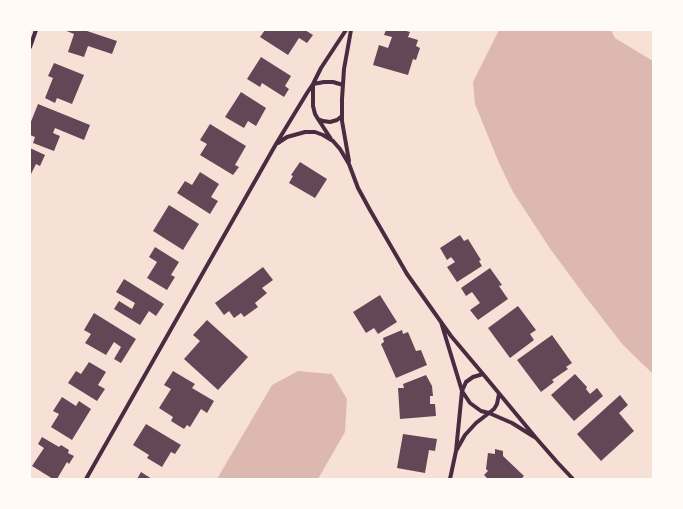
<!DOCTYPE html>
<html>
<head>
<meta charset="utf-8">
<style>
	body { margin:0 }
	#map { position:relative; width:683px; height:509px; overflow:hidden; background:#f7e1d7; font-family:"Exo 2",sans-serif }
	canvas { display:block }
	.frame { position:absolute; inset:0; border:31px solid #fffaf5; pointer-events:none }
</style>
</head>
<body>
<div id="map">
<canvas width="683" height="509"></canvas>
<div class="frame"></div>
</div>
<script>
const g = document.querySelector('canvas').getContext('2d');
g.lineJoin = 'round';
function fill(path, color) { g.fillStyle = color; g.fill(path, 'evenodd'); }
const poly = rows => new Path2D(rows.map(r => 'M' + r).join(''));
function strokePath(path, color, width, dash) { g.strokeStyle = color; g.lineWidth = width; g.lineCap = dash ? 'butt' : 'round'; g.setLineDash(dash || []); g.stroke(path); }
const water = poly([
	[499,30,611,30,615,38,653,61,653,374,623,345,585,296,551,250,513,192,499,163,475,104,473,82],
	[298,371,332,374,347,399,345,432,318,479,217,479,272,385]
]);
const building = poly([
	[64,30,84,30,117,41,112,54,88,46,84,57,68,52,74,34],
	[265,30,305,30,313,35,307,43,299,38,288,55,260,37],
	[386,30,403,30,410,32,408,37,418,40,416,46,420,48,416,60,413,59,408,75,373,65,379,45,388,48,392,37,384,35],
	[261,57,291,76,285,86,289,89,284,97,262,83,260,87,247,79],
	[54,63,84,75,72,104,57,98,55,103,45,98,53,78,48,76],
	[241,92,266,108,256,126,248,121,244,128,225,117],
	[38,104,90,125,84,140,55,128,53,133,60,136,54,151,33,143,35,137,30,135,30,124],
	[210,124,246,146,235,165,239,167,233,175,200,155,207,144,200,140],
	[30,148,45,155,40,166,36,164,30,176],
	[300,162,327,179,315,198,289,183,293,176,291,175],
	[200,172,219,184,211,197,218,201,210,214,177,193,185,181,192,185],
	[169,205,199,224,183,250,153,231],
	[460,235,464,241,468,239,481,260,479,261,482,266,457,282,447,267,455,262,451,257,447,260,440,248],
	[155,247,179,262,171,275,175,277,167,290,147,278,157,262,149,257],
	[263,267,273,280,262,288,267,293,255,303,258,307,244,317,241,313,234,318,229,311,224,315,215,303],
	[490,268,502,285,499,286,508,299,478,320,470,310,480,303,472,292,466,296,461,288],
	[124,279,164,304,156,316,149,311,140,325,114,309,119,301,132,309,135,303,116,292],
	[380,295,397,322,378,334,374,328,366,333,353,312],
	[518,306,536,330,530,334,534,340,510,358,488,328],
	[94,313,136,339,121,363,114,359,121,347,114,342,106,355,85,343,91,334,84,330],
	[207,320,248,357,218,390,184,359,200,341,193,335],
	[402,330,403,334,408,332,416,351,421,350,427,365,396,378,381,344,384,342,383,338],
	[552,335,572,363,566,367,568,369,552,380,554,382,541,392,517,360],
	[89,362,106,372,98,385,105,389,97,401,68,383,76,371,81,374],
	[173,371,195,384,192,388,214,401,207,413,201,409,190,427,187,425,184,429,171,421,173,417,159,408,171,389,164,385],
	[575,374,587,387,586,389,590,394,597,388,603,396,574,421,551,395],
	[426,375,432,386,433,396,430,396,430,404,435,404,436,416,400,419,398,388,404,388,403,384],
	[620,395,628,405,619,413,634,431,601,461,577,434],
	[62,397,76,406,79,401,91,409,72,440,51,427,59,414,53,411],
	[146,424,181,445,175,454,171,452,162,467,147,458,149,455,133,445],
	[403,434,437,439,435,451,429,450,425,473,397,468],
	[42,437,59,447,61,445,69,450,68,453,74,456,69,464,67,462,57,479,53,479,32,466,44,448,38,444],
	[495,449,503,451,503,456,524,476,521,479,488,479,484,475,488,471,486,469,488,453,495,454],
	[141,472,152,479,137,479]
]);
const minor = poly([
	[30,47,36,30],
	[342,116,337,120,330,122,323,121,318,119,315,114,313,106,313,84,324,82,333,82,343,85],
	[318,119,331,139],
	[278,143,287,137,305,132,315,132,323,135,333,141,340,149,349,164,358,188,370,210,407,274,441,322],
	[349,161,342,121,342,99,344,69,351,30],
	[483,374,451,336,441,322,462,391,456,451,465,435,476,423,489,413,512,423,536,438,483,374,473,377,466,382,462,391,470,403,481,411,489,413,494,409,497,404,499,394],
	[536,438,557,462,573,479],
	[86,479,276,144,307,93,313,84,321,68,346,30],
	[450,479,456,451]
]);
fill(water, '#dcb8b0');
fill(building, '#644757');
strokePath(minor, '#4a2c40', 4);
</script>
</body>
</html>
